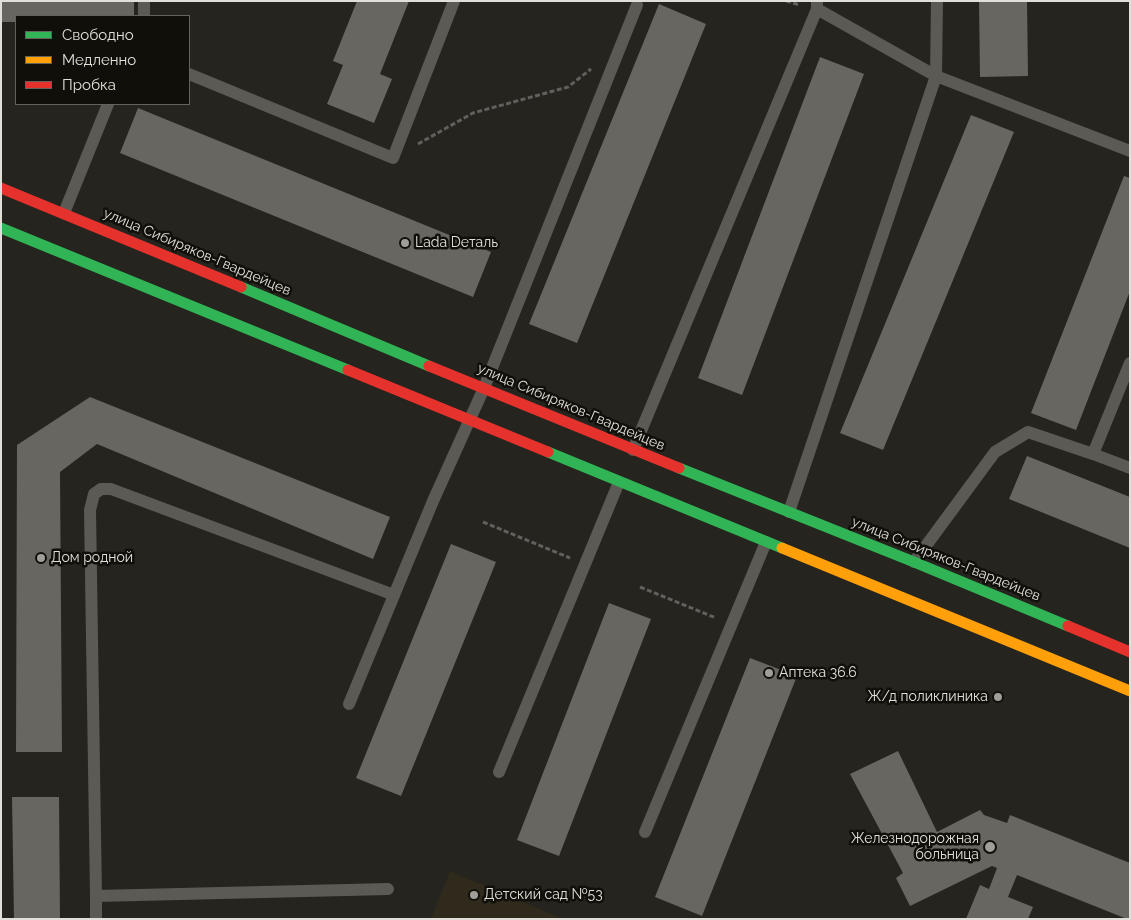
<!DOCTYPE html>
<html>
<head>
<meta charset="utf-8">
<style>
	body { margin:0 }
	#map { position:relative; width:1131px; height:920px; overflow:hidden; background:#26241e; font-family:Raleway,sans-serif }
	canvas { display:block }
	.frame { position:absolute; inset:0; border:2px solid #e1dfd8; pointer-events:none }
	.legend { position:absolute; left:15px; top:15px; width:175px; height:90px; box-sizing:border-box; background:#100f0a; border:1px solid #64625c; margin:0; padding:6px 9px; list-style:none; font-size:15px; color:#e1dfd8 }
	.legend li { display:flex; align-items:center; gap:10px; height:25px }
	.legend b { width:25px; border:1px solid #64625c }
</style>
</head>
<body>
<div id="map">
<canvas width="1131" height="920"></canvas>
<div class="frame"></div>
<ul class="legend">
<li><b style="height:6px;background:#30b455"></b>Свободно</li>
<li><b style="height:6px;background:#ff9f0a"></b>Медленно</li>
<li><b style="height:6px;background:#e5322d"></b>Пробка</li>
</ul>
</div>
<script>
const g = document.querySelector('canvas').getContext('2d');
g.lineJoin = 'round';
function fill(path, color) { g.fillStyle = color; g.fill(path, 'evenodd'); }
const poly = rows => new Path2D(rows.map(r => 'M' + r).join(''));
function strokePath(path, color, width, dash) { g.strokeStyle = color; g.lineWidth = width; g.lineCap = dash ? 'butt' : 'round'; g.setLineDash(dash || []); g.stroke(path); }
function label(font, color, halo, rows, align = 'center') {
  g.font = font + ' Raleway,sans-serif'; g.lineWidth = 5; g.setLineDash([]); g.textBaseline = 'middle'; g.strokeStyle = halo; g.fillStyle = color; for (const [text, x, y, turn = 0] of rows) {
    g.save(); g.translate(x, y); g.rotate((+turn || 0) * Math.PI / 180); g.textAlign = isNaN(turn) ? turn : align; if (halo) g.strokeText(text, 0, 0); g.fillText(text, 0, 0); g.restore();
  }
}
const built = poly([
	[450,871,563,919,431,919]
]);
const building = poly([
	[1,1,134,1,134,16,16,16,16,22,1,22],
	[357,1,409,1,380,74,392,79,374,123,327,104,343,65,333,61],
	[979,1,1027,1,1028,76,980,77],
	[659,4,706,24,577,343,529,324],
	[820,57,864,74,742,395,698,378],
	[138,108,491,252,473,297,120,153],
	[971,115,1014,132,883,450,840,433],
	[1124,176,1130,178,1130,291,1076,430,1031,413],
	[90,397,390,517,373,559,97,444,60,472,62,752,16,752,17,445],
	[1027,456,1130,497,1130,548,1009,499],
	[451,544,496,562,401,796,356,778],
	[609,603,651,619,559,856,517,840],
	[750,658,797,676,702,916,655,897],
	[898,751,937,832,980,810,984,815,1007,823,1010,815,1130,863,1130,919,1127,919,1017,875,1008,897,1033,907,1028,919,966,919,980,885,989,889,997,868,992,866,910,906,896,878,903,873,850,774],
	[12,797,59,797,60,919,14,919]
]);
const path = poly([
	[786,1,800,5],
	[418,144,473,113,568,87,591,69],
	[483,522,570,558],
	[640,587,716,618]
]);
const lane = poly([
	[144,1,144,16],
	[817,9,936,76,1130,151],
	[189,74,393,158,454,1],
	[64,213,108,104],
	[633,450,817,9,817,1],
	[1093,454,1130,363],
	[789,512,936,76,937,1],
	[914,562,995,452,1028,432,1093,454,1130,468],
	[349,704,433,501,484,388,637,5],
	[499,772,619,482],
	[645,832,766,542],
	[96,896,388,889],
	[96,919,96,896,90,510,94,494,101,489,111,489,394,595]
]);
const fast = poly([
	[1,228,348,370],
	[241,287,429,366],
	[548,452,782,548],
	[679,468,914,562,1068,626]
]);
const slow = poly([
	[782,548,1130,691]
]);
const jam = poly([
	[1,188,241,287],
	[429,366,679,468],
	[348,370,548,452],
	[1068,626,1130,652]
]);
const markers = [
	[405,243,5,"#a09e97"],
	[41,558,5,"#a09e97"],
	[769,673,5,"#a09e97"],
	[998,697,5,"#a09e97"],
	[990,847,6,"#a09e97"],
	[474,895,5,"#a09e97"]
];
const poiNames = [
	["Lada Dеталь",415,243],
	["Дом родной",51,558],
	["Аптека 36.6",779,673],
	["Ж/д поликлиника",988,697,"right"],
	["Железнодорожная",979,839,"right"],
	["больница",979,855,"right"],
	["Детский сад №53",484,895]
];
const streetNames = [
	["улица Сибиряков-Гвардейцев",197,252,23],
	["улица Сибиряков-Гвардейцев",571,407,23],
	["улица Сибиряков-Гвардейцев",946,559,22]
];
fill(built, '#2f2a1b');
fill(building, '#676661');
strokePath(path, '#62605d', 3, [5, 2.5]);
strokePath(lane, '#5c5a55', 12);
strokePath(fast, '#30b455', 11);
strokePath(slow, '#ff9f0a', 11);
strokePath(jam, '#e5322d', 11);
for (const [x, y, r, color] of markers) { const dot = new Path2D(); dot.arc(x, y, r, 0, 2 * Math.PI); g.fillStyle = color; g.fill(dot); strokePath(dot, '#100f0a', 2); }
label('14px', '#e1dfd8', '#100f0a', poiNames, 'left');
label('14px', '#e1dfd8', '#100f0a', streetNames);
</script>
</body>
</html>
